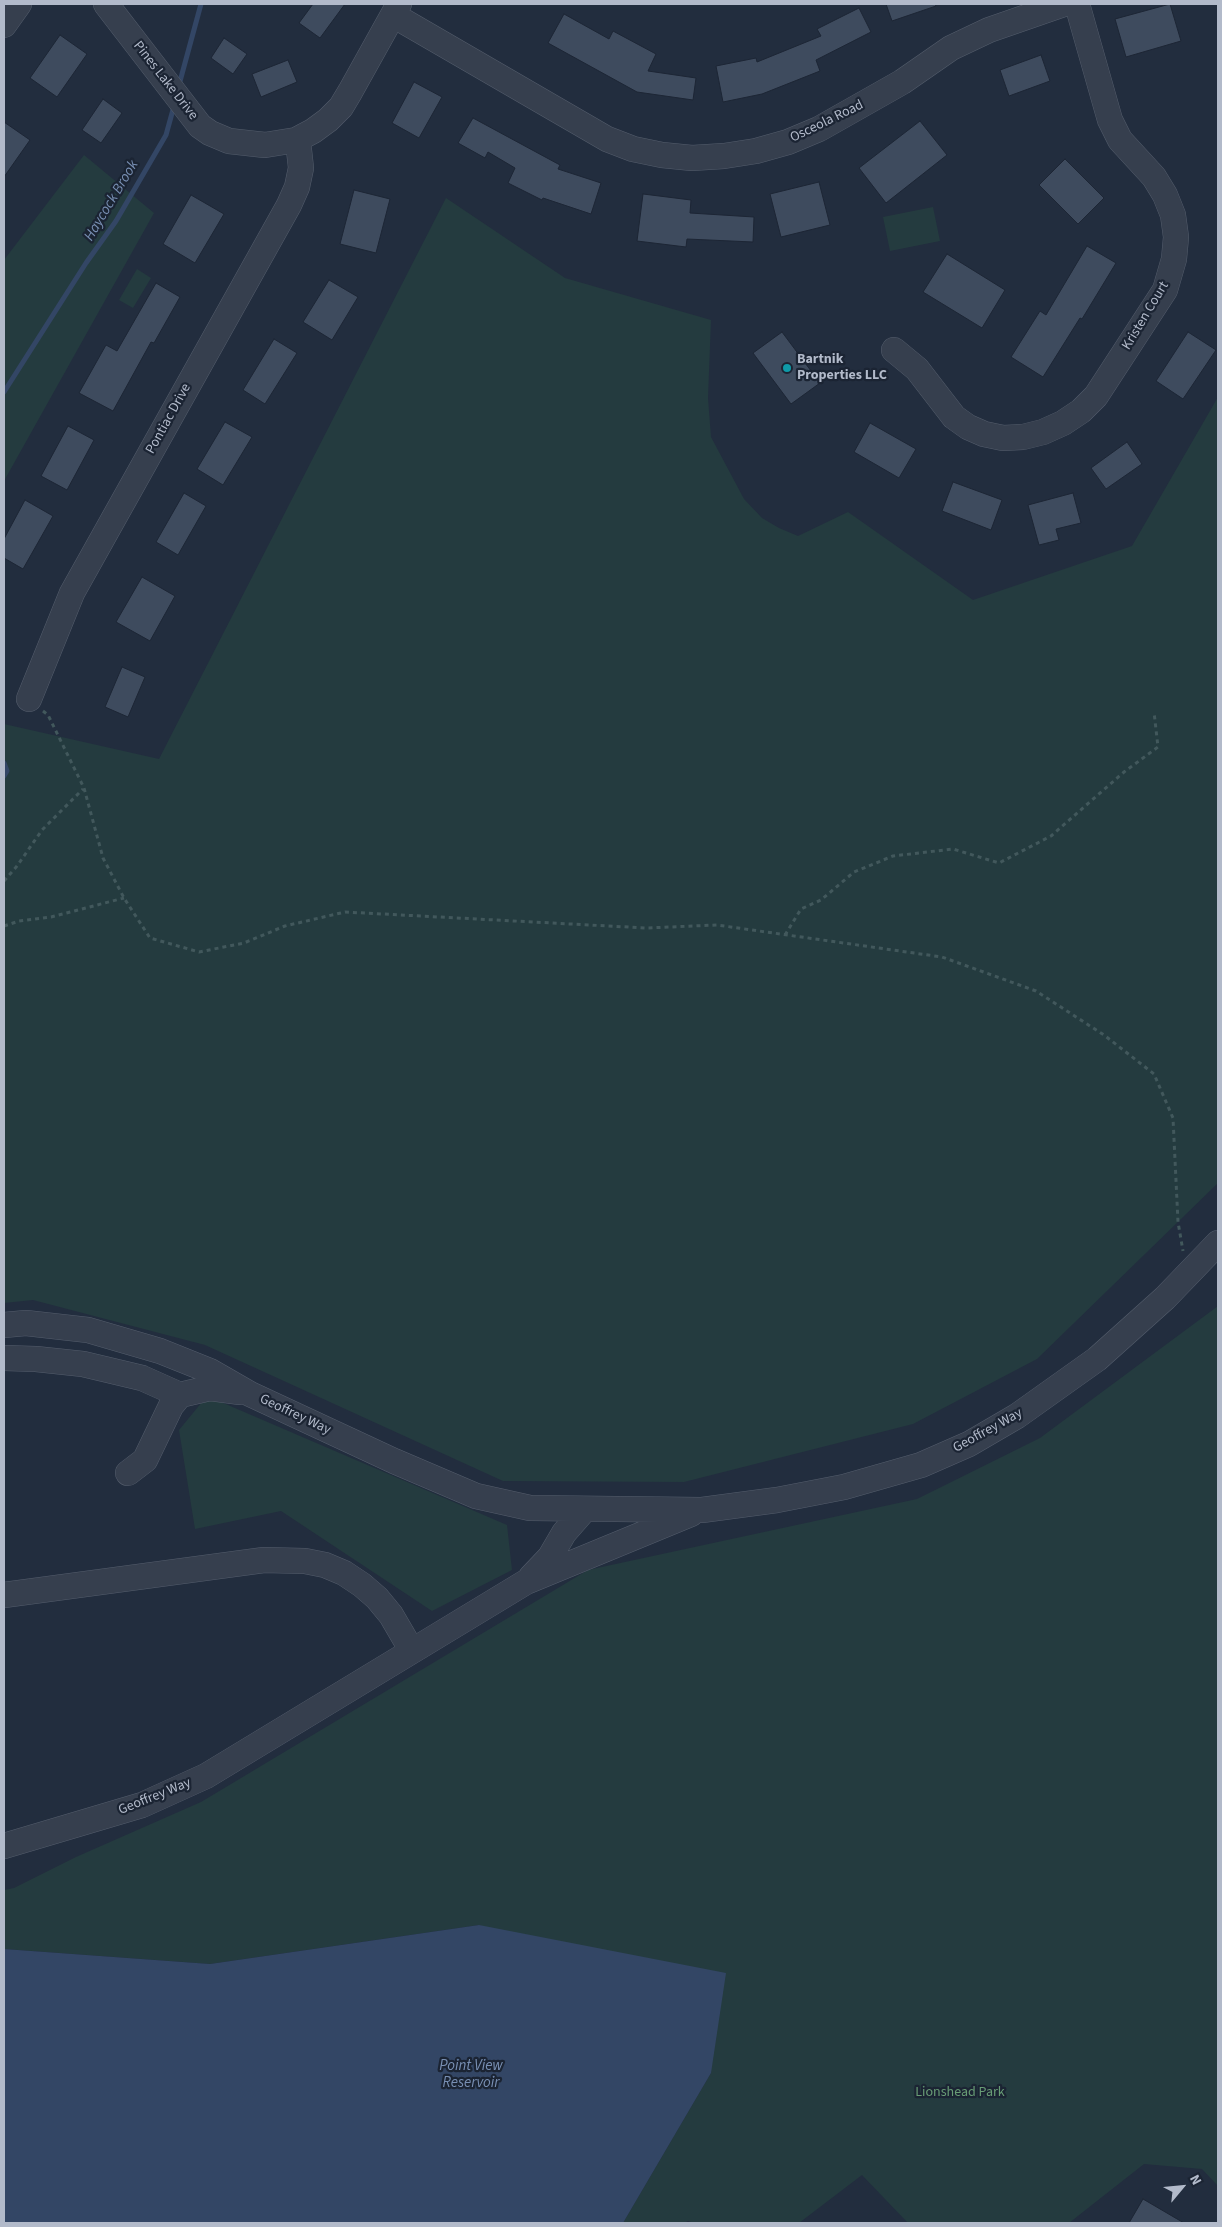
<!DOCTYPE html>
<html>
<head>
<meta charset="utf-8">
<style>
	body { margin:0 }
	#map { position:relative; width:1222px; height:2227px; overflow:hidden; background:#222d3e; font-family:"Source Sans 3",sans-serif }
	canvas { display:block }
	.frame { position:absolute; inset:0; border:5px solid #b2baca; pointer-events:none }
	.north { position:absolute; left:1157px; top:2162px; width:50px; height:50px; -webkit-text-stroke:4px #1b2433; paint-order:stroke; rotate:62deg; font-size:14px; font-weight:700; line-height:20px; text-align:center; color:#b2baca }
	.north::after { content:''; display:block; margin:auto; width:18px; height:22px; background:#b2baca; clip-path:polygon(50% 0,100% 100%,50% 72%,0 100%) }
</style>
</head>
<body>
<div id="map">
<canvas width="1222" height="2227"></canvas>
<div class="frame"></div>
<div class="north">N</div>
</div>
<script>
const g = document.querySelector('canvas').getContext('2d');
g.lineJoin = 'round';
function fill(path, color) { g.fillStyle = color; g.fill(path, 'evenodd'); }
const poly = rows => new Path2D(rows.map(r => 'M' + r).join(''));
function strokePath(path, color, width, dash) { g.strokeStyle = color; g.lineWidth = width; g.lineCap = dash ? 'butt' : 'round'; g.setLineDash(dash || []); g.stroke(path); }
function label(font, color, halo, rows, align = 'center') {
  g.font = font + ' "Source Sans 3",sans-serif'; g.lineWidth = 4.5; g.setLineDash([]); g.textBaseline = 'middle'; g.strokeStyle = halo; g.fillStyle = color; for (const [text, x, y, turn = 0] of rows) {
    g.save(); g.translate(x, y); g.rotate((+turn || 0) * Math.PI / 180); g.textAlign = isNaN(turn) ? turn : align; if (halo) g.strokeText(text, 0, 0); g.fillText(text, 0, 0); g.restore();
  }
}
const green = poly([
	[84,155,154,213,4,481,4,260],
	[446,198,565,278,711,320,708,398,711,437,744,499,762,518,779,528,798,536,848,512,973,600,1132,546,1218,397,1218,1183,1037,1359,913,1424,684,1482,503,1481,205,1345,33,1300,4,1303,4,724,159,759],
	[933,207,940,241,890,251,883,217],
	[137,269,151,278,133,308,119,300],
	[1218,1306,1218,2186,1202,2169,1144,2164,1069,2223,908,2223,862,2175,799,2223,694,2223,688,2221,684,2223,623,2223,711,2073,479,1925,210,1964,4,1949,4,1890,14,1888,76,1857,201,1802,588,1570,917,1499,1040,1438],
	[207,1396,507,1525,512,1570,432,1611,281,1511,195,1529,179,1430]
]);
const water = poly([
	[479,1925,726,1973,711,2073,623,2223,4,2223,4,1949,210,1964]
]);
const stream = poly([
	[179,85,201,4],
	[4,392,86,263,116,221,166,135,174,106],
	[4,763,7,771,4,776]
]);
const building = poly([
	[313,4,345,4,320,38,299,23,313,4],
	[886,4,935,4,936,6,892,21,886,4],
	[1170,4,1181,41,1126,57,1115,19,1170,4],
	[859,8,871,32,816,60,820,71,762,94,723,102,716,66,756,58,757,62,821,36,817,29,859,8],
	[564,14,609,39,613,31,656,54,648,71,696,78,693,100,637,92,548,43,564,14],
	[60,35,87,54,57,97,30,78,60,35],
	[224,38,247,54,233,74,211,58,224,38],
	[1041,55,1050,81,1009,96,1000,70,1041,55],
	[288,60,297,82,261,97,252,74,288,60],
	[414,82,442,97,419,138,392,123,414,82],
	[103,99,122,113,101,143,82,130,103,99],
	[473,118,560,165,558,169,601,183,591,214,543,198,542,200,508,183,515,168,488,152,485,158,458,143,473,118],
	[920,121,947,155,886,203,859,168,920,121],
	[4,122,30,140,4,177,4,122],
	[1065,159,1104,198,1078,224,1039,185,1065,159],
	[819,182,830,225,781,237,770,194,819,182],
	[354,190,390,199,376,253,340,244,354,190],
	[643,194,691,200,690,213,754,217,753,242,687,239,686,247,637,241,643,194],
	[191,195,224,214,195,263,163,244,191,195],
	[1087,246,1116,263,1082,319,1080,318,1043,377,1011,357,1040,311,1046,315,1087,246],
	[947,254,1005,290,982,328,923,292,947,254],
	[329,280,358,297,332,340,303,322,329,280],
	[156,283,180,297,154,343,151,342,113,411,79,393,106,345,117,351,156,283],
	[782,332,820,383,791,404,753,353,782,332],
	[1188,332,1216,350,1183,399,1156,381,1188,332],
	[274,339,297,353,265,404,243,390,274,339],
	[225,422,252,437,223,485,197,469,225,422],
	[870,423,916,449,899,478,854,452,870,423],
	[68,426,94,440,67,490,41,476,68,426],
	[1127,442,1142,464,1106,489,1091,468,1127,442],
	[953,482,1002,500,991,530,942,511,953,482],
	[184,493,206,506,178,555,156,542,184,493],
	[1073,493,1081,523,1056,529,1059,540,1039,545,1028,505,1073,493],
	[25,500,53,516,23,569,4,558,4,539,25,500],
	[142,577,175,596,150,641,116,622,142,577],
	[122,667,145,677,128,717,105,707,122,667],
	[1143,2199,1184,2223,1129,2223,1143,2199]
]);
const path = poly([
	[43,711,48,715,84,788,103,858,124,898,150,938,199,952,244,943,285,926,345,912,646,928,717,925,942,957,1036,991,1104,1035,1154,1074,1173,1118,1178,1222,1183,1251],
	[4,881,17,866,42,830,83,789],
	[4,926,19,921,51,917,124,898],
	[785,935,801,909,821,900,854,872,893,856,953,849,999,863,1051,836,1124,772,1158,747,1154,712]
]);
const minor = poly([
	[106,4,200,126,210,133,229,141,265,145,296,140,313,131,328,120,341,107,350,92,399,4],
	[393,15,607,139,633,149,662,155,692,158,724,156,756,151,788,142,819,129,902,82,951,48,989,30,1064,4],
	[4,25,19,4],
	[894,350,917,369,954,417,968,427,984,434,1003,438,1023,437,1043,432,1063,423,1081,411,1096,396,1165,290,1174,259,1176,237,1173,215,1165,195,1154,177,1120,140,1110,120,1077,4],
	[29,699,72,593,289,205,297,187,301,168,299,150,296,140],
	[4,1325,26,1323,88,1330,160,1351,210,1371,250,1394,394,1461,476,1496,530,1508,702,1510,777,1500,844,1487,921,1465,969,1444,1017,1416,1097,1359,1165,1298,1218,1243],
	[4,1358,36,1359,83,1364,142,1378,180,1395],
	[128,1473,145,1460,171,1406,180,1395,210,1388,240,1392],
	[531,1577,550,1557,564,1533,585,1509],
	[4,1595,264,1560,305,1561,325,1565,344,1573,362,1585,377,1598,391,1615,412,1651],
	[4,1846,142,1805,206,1776,526,1582,691,1514]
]);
const markers = [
	[787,368,5,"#0f9aa8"]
];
const streetNames = [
	["Pines Lake Drive",165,81,52],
	["Osceola Road",827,122,-26],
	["Kristen Court",1146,316,-59],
	["Pontiac Drive",169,419,-61],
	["Geoffrey Way",295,1415,25],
	["Geoffrey Way",988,1431,-29],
	["Geoffrey Way",155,1797,-22]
];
const poiNames = [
	["Bartnik",797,360],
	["Properties LLC",797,376]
];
const parkNames = [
	["Lionshead Park",960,2093]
];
const waterNames = [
	["Haycock Brook",112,201,-59],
	["Point View",471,2067],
	["Reservoir",471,2084]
];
fill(green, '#243b3f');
fill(water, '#334665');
strokePath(stream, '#334665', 5);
fill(building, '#3e4b5e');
strokePath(building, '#1d2635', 1);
strokePath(minor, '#545d6c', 26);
strokePath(path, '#42585c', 3, [4, 4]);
strokePath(minor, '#363f4e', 25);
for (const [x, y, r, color] of markers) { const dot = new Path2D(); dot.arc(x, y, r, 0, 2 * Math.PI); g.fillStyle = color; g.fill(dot); strokePath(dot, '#1b2433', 2); }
label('14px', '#b2baca', '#1b2433', streetNames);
label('bold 14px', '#b2baca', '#1b2433', poiNames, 'left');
label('14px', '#689c75', '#1b2433', parkNames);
label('italic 15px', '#788fb3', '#1b2433', waterNames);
</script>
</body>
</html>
